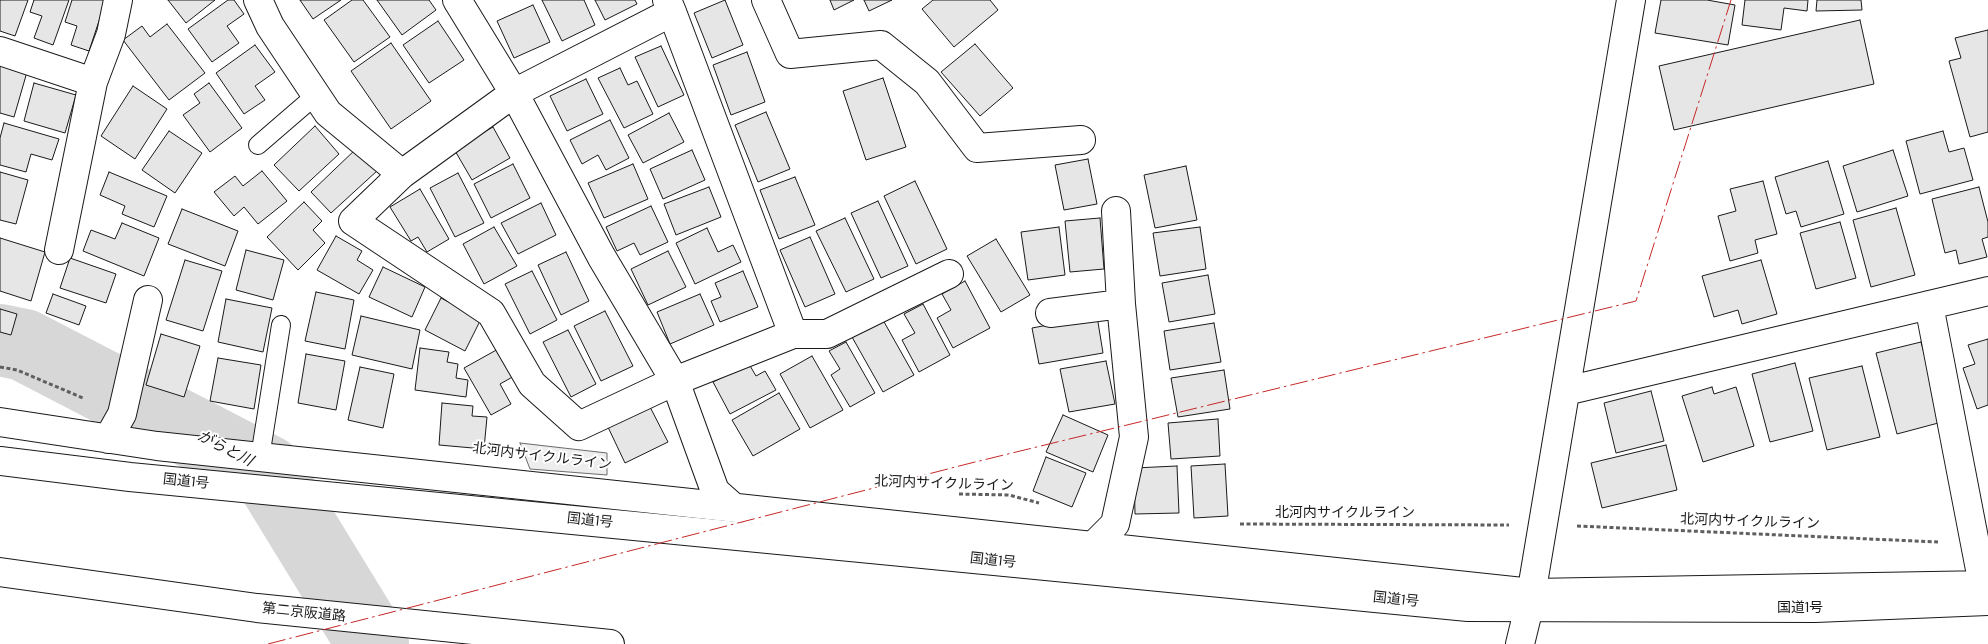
<!DOCTYPE html>
<html>
<head>
<meta charset="utf-8">
<style>
	body { margin:0 }
	canvas { display:block; background:#fff }
</style>
</head>
<body>
<canvas width="1988" height="644"></canvas>
<script>
const g = document.querySelector('canvas').getContext('2d');
g.lineJoin = 'round';
function fill(path, color) { g.fillStyle = color; g.fill(path, 'evenodd'); }
const poly = rows => new Path2D(rows.map(r => 'M' + r).join(''));
function strokePath(path, color, width, dash) { g.strokeStyle = color; g.lineWidth = width; g.lineCap = dash ? 'butt' : 'round'; g.setLineDash(dash || []); g.stroke(path); }
function label(font, color, halo, rows, align = 'center') {
  g.font = font + ' "DM Sans","Noto Sans JP",sans-serif'; g.lineWidth = 4; g.setLineDash([]); g.textBaseline = 'middle'; g.strokeStyle = halo; g.fillStyle = color; for (const [text, x, y, turn = 0] of rows) {
    g.save(); g.translate(x, y); g.rotate((+turn || 0) * Math.PI / 180); g.textAlign = isNaN(turn) ? turn : align; if (halo) g.strokeText(text, 0, 0); g.fillText(text, 0, 0); g.restore();
  }
}
const built = poly([
	[520,443,607,453,607,475,530,469,520,443]
]);
const river = poly([
	[0,340,24,345,267,471,373,644]
]);
const building = poly([
	[0,0,28,0,15,36,0,31,0,0],
	[34,0,69,0,53,45,34,38,42,16,30,12,34,0],
	[72,0,106,0,89,51,71,45,77,26,65,22,72,0],
	[168,0,215,0,186,23,168,0],
	[228,0,234,0,244,14,227,26,239,43,212,62,188,29,228,0],
	[300,0,341,0,313,19,300,0],
	[352,0,363,0,390,37,354,62,324,20,352,0],
	[377,0,429,0,436,10,402,35,377,0],
	[542,0,584,0,595,25,562,41,542,0],
	[595,0,635,0,637,4,605,20,595,0],
	[725,0,743,45,712,58,694,13,725,0],
	[830,0,854,0,834,10,830,0],
	[864,0,892,0,869,11,864,0],
	[933,0,990,0,998,10,954,47,922,9,933,0],
	[1661,0,1707,0,1735,5,1728,45,1655,33,1661,0],
	[1745,0,1808,0,1807,11,1784,8,1781,30,1742,25,1745,0],
	[1817,0,1861,0,1862,10,1816,11,1817,0],
	[533,5,550,42,514,58,497,21,533,5],
	[1860,20,1874,84,1674,130,1659,66,1860,20],
	[438,21,464,60,429,83,403,45,438,21],
	[167,24,205,73,169,100,123,40,142,26,150,37,167,24],
	[1988,30,1988,132,1970,137,1949,61,1961,58,1955,38,1988,30],
	[391,43,431,101,391,129,351,71,391,43],
	[975,44,1013,88,980,116,941,72,975,44],
	[255,45,275,72,255,86,265,100,244,114,216,73,255,45],
	[661,46,684,95,658,107,635,57,661,46],
	[747,52,765,102,731,115,713,65,747,52],
	[0,64,27,72,14,117,0,113,0,64],
	[620,68,628,85,637,81,653,114,624,128,598,78,620,68],
	[883,78,906,147,866,160,843,91,883,78],
	[586,79,603,114,567,131,550,96,586,79],
	[34,83,76,95,65,133,24,121,34,83],
	[209,83,242,128,210,152,183,115,200,103,194,94,209,83],
	[133,86,167,109,135,159,101,136,133,86],
	[766,112,790,169,758,182,735,125,766,112],
	[669,113,684,142,643,163,628,135,669,113],
	[610,120,629,158,606,170,598,155,582,164,570,140,610,120],
	[4,123,59,139,52,160,31,154,26,172,0,165,0,138,4,123],
	[315,126,339,154,299,191,274,165,315,126],
	[493,127,510,158,472,180,454,149,493,127],
	[169,131,202,153,175,193,142,170,169,131],
	[1943,131,1949,152,1964,148,1973,180,1920,194,1906,141,1943,131],
	[357,148,378,170,331,213,311,192,357,148],
	[692,150,705,180,663,199,650,169,692,150],
	[1893,150,1908,196,1857,212,1843,166,1893,150],
	[1088,159,1097,204,1064,210,1055,165,1088,159],
	[1828,161,1844,214,1801,227,1796,211,1786,214,1775,177,1828,161],
	[513,164,530,198,491,218,474,184,513,164],
	[633,164,648,199,604,218,588,183,633,164],
	[1186,166,1197,220,1155,228,1144,175,1186,166],
	[262,171,287,201,258,224,244,207,234,216,214,192,235,176,243,186,262,171],
	[0,172,28,180,16,224,0,220,0,172],
	[109,172,167,196,154,227,122,214,125,206,100,195,109,172],
	[458,173,484,223,455,237,430,188,458,173],
	[795,177,815,225,779,239,760,190,795,177],
	[915,181,947,249,916,264,884,196,915,181],
	[1763,181,1777,234,1755,240,1758,253,1730,261,1718,216,1736,211,1730,189,1763,181],
	[709,187,721,217,676,235,664,204,709,187],
	[1979,187,1988,222,1988,237,1982,239,1987,257,1959,264,1956,250,1945,253,1932,199,1979,187],
	[420,189,449,239,427,252,418,237,411,241,390,207,420,189],
	[878,201,908,266,881,278,851,213,878,201],
	[304,202,322,221,313,230,325,243,298,270,267,237,304,202],
	[541,203,556,235,518,254,501,223,541,203],
	[651,206,668,242,640,255,634,243,617,251,606,227,651,206],
	[1896,208,1915,275,1871,287,1853,220,1896,208],
	[182,209,238,231,225,266,168,244,182,209],
	[845,218,874,279,846,292,816,231,845,218],
	[1100,218,1104,269,1070,272,1065,221,1100,218],
	[1840,222,1856,278,1816,289,1800,233,1840,222],
	[122,223,159,238,144,276,83,251,91,230,115,239,122,223],
	[494,227,517,266,484,284,463,244,494,227],
	[1059,227,1065,275,1028,280,1021,232,1059,227],
	[1200,227,1206,269,1160,276,1153,233,1200,227],
	[707,228,718,252,733,245,741,262,695,284,676,243,707,228],
	[336,236,362,251,357,260,373,270,359,294,317,270,336,236],
	[810,237,835,294,805,307,780,250,810,237],
	[0,238,45,252,31,301,0,291,0,238],
	[996,239,1030,295,1001,312,967,256,996,239],
	[246,250,284,260,273,300,236,290,246,250],
	[668,251,686,287,648,305,631,269,668,251],
	[566,252,589,301,561,315,538,265,566,252],
	[70,258,116,274,106,303,60,288,70,258],
	[185,260,222,271,203,331,166,320,185,260],
	[1761,260,1777,314,1742,324,1738,310,1714,317,1702,276,1761,260],
	[383,267,425,287,412,317,369,297,383,267],
	[532,271,557,320,530,334,505,284,532,271],
	[743,271,758,307,720,322,711,301,721,297,715,283,743,271],
	[1208,275,1215,314,1169,322,1162,283,1208,275],
	[965,281,990,328,953,348,937,318,951,310,942,294,965,281],
	[316,292,354,300,345,349,305,341,316,292],
	[53,294,86,306,79,325,46,313,53,294],
	[700,294,714,325,670,344,657,312,700,294],
	[441,298,481,319,465,351,425,330,441,298],
	[226,299,272,308,263,352,218,342,226,299],
	[923,304,950,355,919,372,902,340,915,333,904,314,923,304],
	[0,309,17,314,11,335,0,332,0,309],
	[605,311,633,366,601,381,574,326,605,311],
	[361,316,420,330,412,369,352,355,361,316],
	[1097,316,1103,353,1039,364,1032,328,1097,316],
	[883,320,914,375,883,392,852,337,883,320],
	[1214,323,1221,362,1170,370,1164,331,1214,323],
	[568,330,596,384,571,397,543,342,568,330],
	[161,334,200,346,184,397,146,385,161,334],
	[1988,339,1988,405,1977,409,1963,368,1975,364,1968,345,1988,339],
	[846,342,875,393,850,407,831,375,840,369,829,351,846,342],
	[1921,342,1942,422,1897,434,1876,353,1921,342],
	[420,348,449,352,447,362,458,364,456,378,468,380,466,397,415,390,420,348],
	[500,348,516,375,500,384,511,404,491,415,464,368,500,348],
	[306,354,345,361,336,410,298,403,306,354],
	[812,356,843,410,810,428,780,374,812,356],
	[218,358,261,365,254,409,210,401,218,358],
	[1106,361,1115,404,1069,412,1060,369,1106,361],
	[1795,363,1813,431,1770,442,1752,374,1795,363],
	[749,364,756,376,765,371,776,390,730,414,713,382,749,364],
	[1862,366,1880,437,1827,450,1809,378,1862,366],
	[360,367,394,374,383,428,348,420,360,367],
	[1224,370,1230,409,1178,417,1171,378,1224,370],
	[1712,387,1714,394,1736,387,1754,446,1703,462,1682,396,1712,387],
	[1651,391,1664,441,1616,453,1604,403,1651,391],
	[779,393,800,429,753,456,732,420,779,393],
	[442,403,473,406,472,416,487,417,484,449,439,445,442,403],
	[649,405,668,442,625,463,607,425,649,405],
	[1063,415,1108,435,1093,472,1046,452,1063,415],
	[1218,419,1220,456,1171,459,1168,423,1218,419],
	[1666,445,1677,490,1602,508,1591,463,1666,445],
	[1046,457,1086,473,1072,507,1033,491,1046,457],
	[1225,464,1228,516,1194,518,1191,466,1225,464],
	[1177,466,1179,513,1135,514,1134,468,1177,466]
]);
const path = poly([
	[0,367,17,370,83,398],
	[959,494,1009,495,1039,503],
	[1240,524,1509,525],
	[1577,526,1938,542]
]);
const lane = poly([
	[258,145,316,95],
	[260,457,281,325]
]);
const street = poly([
	[258,0,270,26,328,113,402,174],
	[457,0,514,93,601,256,675,381,715,491,733,507],
	[667,0,672,12,793,334,675,381,579,426,532,384,491,313,353,221,402,174,514,93,672,12],
	[766,0,790,54,881,45,927,82,977,148,1081,140],
	[0,51,93,82,111,34,118,0],
	[59,250,93,82],
	[1929,305,1983,585],
	[1050,313,1121,304],
	[793,334,827,334,949,274],
	[1566,391,1988,291],
	[0,422,157,446,1532,593,1988,585],
	[108,439,122,414,148,300],
	[1093,546,1115,524,1134,437,1121,304,1116,211],
	[1529,607,1631,0]
]);
const secondary = poly([
	[1520,644,1529,607]
]);
const highway = poly([
	[0,461,130,477,1468,607,1815,608,1988,601],
	[0,572,257,608,610,644]
]);
const power = poly([
	[268,644,971,463,1636,301,1731,0]
]);
const streetNames = [
	["北河内サイクルライン",542,457,7],
	["国道1号",186,482,6],
	["北河内サイクルライン",944,484,2],
	["北河内サイクルライン",1345,513],
	["国道1号",590,521,6],
	["北河内サイクルライン",1750,522,2],
	["国道1号",993,561,6],
	["国道1号",1396,600,6],
	["国道1号",1800,608],
	["第二京阪道路",304,613,6]
];
const waterNames = [
	["がらと川",225,449,27]
];
fill(built, '#ededed');
strokePath(built, '#6a6a6a', 1);
strokePath(river, '#d7d7d7', 72);
fill(building, '#e6e6e6');
strokePath(building, '#1a1a1a', 1);
strokePath(lane, '#1a1a1a', 20);
strokePath(street, '#1a1a1a', 30);
strokePath(secondary, '#1a1a1a', 30);
strokePath(highway, '#1a1a1a', 30);
strokePath(path, '#5f5f5f', 3, [4, 2.5]);
strokePath(lane, '#fff', 18);
strokePath(street, '#fff', 28);
strokePath(secondary, '#fff', 28);
strokePath(highway, '#fff', 28);
strokePath(power, '#c62828', 1, [18, 4, 2.5, 4]);
label('14px', '#1a1a1a', '#fff', streetNames);
label('italic 15px', '#1a1a1a', '#fff', waterNames);
</script>
</body>
</html>
